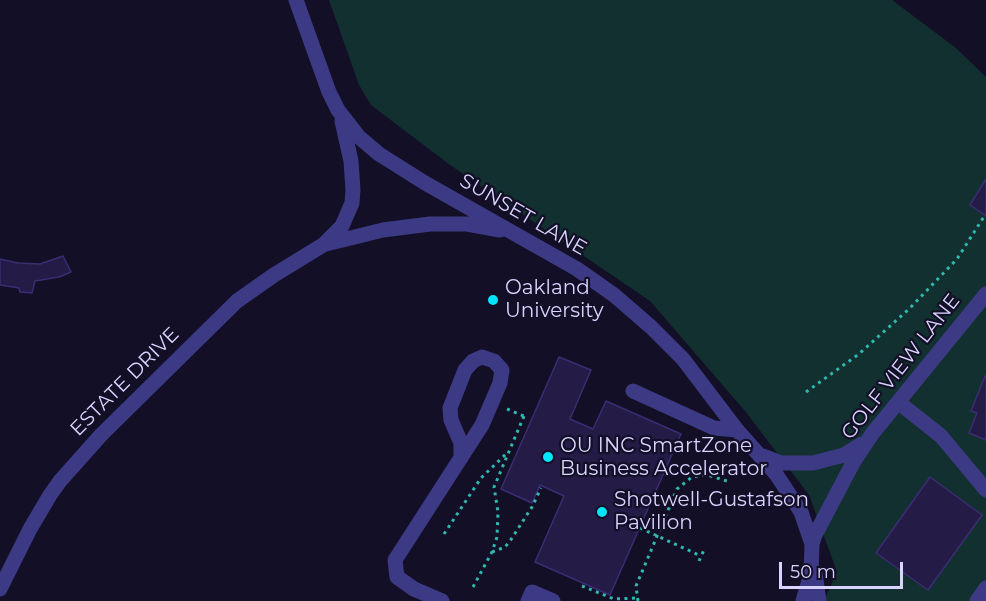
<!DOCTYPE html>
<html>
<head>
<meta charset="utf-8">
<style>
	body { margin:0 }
	#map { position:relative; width:986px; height:601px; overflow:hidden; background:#130f26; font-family:Montserrat,sans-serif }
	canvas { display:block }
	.scale { position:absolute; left:779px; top:562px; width:124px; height:27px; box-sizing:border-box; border:3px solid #d9d4ff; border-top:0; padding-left:8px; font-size:18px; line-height:21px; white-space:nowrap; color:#d9d4ff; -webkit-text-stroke:4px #130f26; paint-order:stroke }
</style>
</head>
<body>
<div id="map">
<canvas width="986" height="601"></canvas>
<div class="scale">50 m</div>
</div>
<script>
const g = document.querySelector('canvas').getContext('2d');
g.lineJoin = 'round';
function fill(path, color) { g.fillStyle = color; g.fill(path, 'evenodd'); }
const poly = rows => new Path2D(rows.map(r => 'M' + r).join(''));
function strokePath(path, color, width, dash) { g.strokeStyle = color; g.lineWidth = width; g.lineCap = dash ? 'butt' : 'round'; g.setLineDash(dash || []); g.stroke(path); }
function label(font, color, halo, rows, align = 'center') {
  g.font = font + ' Montserrat,sans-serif'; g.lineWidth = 4.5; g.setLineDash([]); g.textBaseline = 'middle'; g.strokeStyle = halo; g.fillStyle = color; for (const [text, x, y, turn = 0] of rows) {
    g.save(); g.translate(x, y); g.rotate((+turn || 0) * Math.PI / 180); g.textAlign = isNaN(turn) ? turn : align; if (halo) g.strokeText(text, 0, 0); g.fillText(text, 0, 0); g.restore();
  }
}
const green = poly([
	[329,0,892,0,956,48,986,77,986,601,824,601,837,572,809,495,745,411,650,301,450,165,371,105,359,85]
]);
const building = poly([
	[986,179,986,216,970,205,986,179],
	[63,256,71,272,59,277,35,281,32,293,20,292,19,288,0,285,0,259,18,263,40,264,63,256],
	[559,357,591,370,570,419,593,429,606,401,681,434,610,595,535,562,564,496,540,485,532,503,501,489,559,357],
	[985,376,986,376,986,440,969,433,977,413,971,411,985,376],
	[930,477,982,515,928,590,876,553,930,477]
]);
const path = poly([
	[806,392,859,354,910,308,957,259,985,215],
	[507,409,526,417],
	[640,528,701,556],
	[444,534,481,478,507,453],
	[492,552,505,547,510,541,532,507,541,488],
	[699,561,704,550],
	[582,586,614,599,637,598],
	[473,587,492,552,497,537,498,512,494,487,524,416],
	[638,601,636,586,677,489,692,477,707,475,727,481]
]);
const minor = poly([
	[296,0,329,92,338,110,359,137,379,154,425,183,577,269,614,295,651,327,683,359,737,430,776,474,801,512,812,544],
	[326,244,383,230,430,224,467,224,500,230],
	[633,391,714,428,737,430],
	[898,402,941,436,986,490],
	[763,456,781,463,813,463,844,455,862,444],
	[815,573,819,601],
	[0,589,30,529,50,495,60,481,101,435,237,301,274,275,323,245,342,226,352,203,353,190,351,161,342,121],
	[442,601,414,589,397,577,395,560,482,425,500,383,502,370,494,361,482,357,473,361,465,370,450,408,451,420,461,443,461,458],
	[528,601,532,592,553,601],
	[803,601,811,574,812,544,815,535,854,461,872,434,986,294],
	[977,601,986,588]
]);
const markers = [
	[493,300,6,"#00e5ff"],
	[548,457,6,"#00e5ff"],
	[602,512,6,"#00e5ff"]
];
const streetNames = [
	["SUNSET LANE",523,215,30],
	["GOLF VIEW LANE",901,367,-52],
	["ESTATE DRIVE",125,382,-45]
];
const poiNames = [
	["Oakland",505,288],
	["University",505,311],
	["OU INC SmartZone",560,446],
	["Business Accelerator",560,469],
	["Shotwell-Gustafson",614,500],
	["Pavilion",614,523]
];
fill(green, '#12302f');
fill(building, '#241b47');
strokePath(building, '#3b2d73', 1.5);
strokePath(path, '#2fb8b0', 3, [3, 4.5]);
strokePath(minor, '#3d3a85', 15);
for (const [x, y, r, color] of markers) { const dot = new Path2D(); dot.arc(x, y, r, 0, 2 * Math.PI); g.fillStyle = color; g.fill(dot); strokePath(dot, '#130f26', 2); }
label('20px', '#d9d4ff', '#130f26', streetNames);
label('20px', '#d9d4ff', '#130f26', poiNames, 'left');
</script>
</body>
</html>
